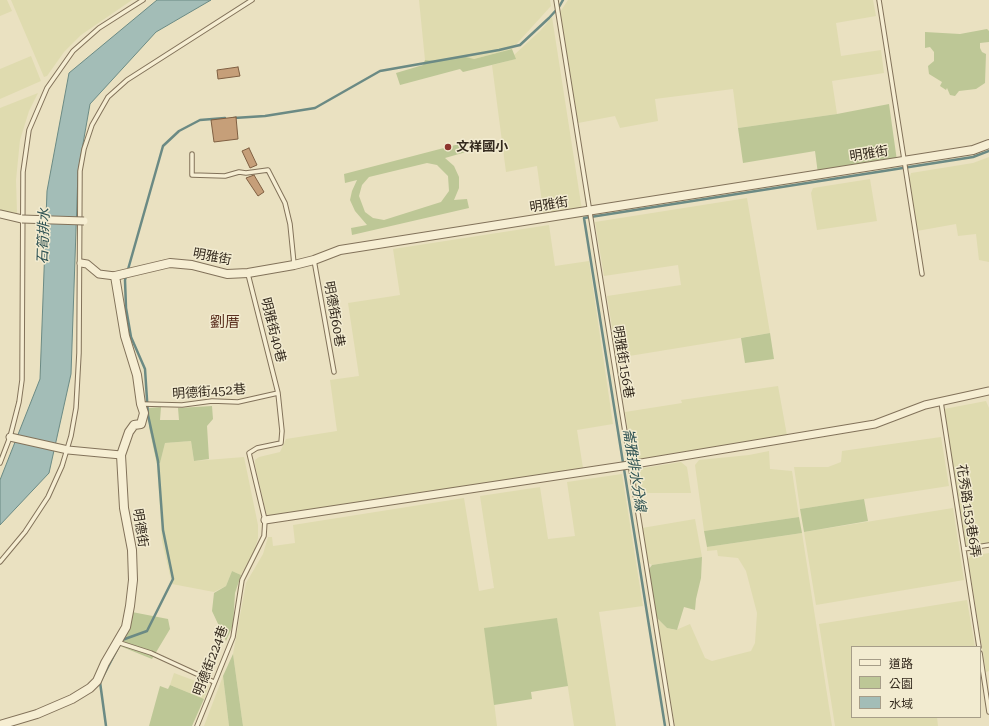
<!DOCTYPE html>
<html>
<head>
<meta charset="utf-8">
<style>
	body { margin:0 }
	#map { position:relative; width:989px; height:726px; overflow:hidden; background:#eae1c1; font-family:"Roboto Serif","Noto Sans TC",serif }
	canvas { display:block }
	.legend { position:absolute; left:851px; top:646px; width:130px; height:72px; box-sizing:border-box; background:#f2ebd0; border:1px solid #a69d88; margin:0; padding:5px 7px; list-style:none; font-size:12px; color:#33291d }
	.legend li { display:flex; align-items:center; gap:8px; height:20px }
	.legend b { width:20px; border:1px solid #a69d88 }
</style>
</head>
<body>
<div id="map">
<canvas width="989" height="726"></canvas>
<ul class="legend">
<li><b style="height:5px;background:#f6eed3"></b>道路</li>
<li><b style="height:11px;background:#bdc796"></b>公園</li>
<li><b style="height:11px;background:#a3bdb7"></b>水域</li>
</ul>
</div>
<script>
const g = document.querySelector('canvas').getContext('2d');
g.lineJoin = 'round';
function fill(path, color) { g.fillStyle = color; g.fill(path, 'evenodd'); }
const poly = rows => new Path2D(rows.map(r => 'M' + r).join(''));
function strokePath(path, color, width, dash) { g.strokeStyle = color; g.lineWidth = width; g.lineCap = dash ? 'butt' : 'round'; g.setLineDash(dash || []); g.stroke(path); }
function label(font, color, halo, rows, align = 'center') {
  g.font = font + ' "Roboto Serif","Noto Sans TC",serif'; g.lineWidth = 3; g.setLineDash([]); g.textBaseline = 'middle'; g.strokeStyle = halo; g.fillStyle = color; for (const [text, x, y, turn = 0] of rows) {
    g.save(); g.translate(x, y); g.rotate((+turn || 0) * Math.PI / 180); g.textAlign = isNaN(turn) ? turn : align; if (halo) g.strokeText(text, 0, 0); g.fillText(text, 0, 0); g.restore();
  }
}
const farmland = poly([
	[0,0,7,0,12,11,0,16],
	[11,0,132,0,81,35,64,52,47,76,44,77],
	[419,0,550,0,551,6,512,49,474,59,462,56,440,61,430,60,425,60],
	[568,0,873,0,876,16,836,23,841,56,881,50,884,73,832,81,837,114,738,128,733,89,655,99,658,121,620,128,615,116,578,123,560,12],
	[552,17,582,210,544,217,537,166,506,172,492,65,515,59,514,55,541,30],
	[31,56,41,81,0,99,0,69],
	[38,93,29,111,20,140,16,180,17,213,0,211,0,108],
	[989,157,989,262,979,260,976,234,958,236,956,224,917,231,909,180,911,173,973,163],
	[870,179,877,221,817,230,811,193,813,188],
	[747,198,770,333,617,358,607,296,681,285,678,265,604,276,595,222],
	[549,225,555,266,589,261,613,424,577,430,583,468,267,517,255,465,255,460,259,457,280,452,286,439,337,431,330,380,359,376,348,303,400,295,393,249],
	[778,386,788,441,633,462,625,412,682,403,681,400],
	[986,401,989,408,989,547,969,550,966,547,944,409],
	[941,437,949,486,800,509,794,467,828,467,841,462,842,451],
	[191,441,194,461,244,457,258,525,258,538,255,549,241,575,232,571,226,586,214,592,172,584,162,541,157,464,160,463,165,443],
	[769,451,770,469,792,471,799,517,704,531,695,465,699,460,749,455],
	[681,462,687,467,691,493,636,493,633,475,637,469],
	[622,474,643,606,599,612,616,726,574,726,557,619,485,628,497,726,243,726,233,654,246,583,263,554,268,537,272,537,273,546,295,543,293,525,464,498,479,591,494,588,480,496,540,487,548,539,575,536,567,482],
	[953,508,964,580,816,605,804,532],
	[695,519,702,557,652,565,647,562,642,528],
	[802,533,832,726,675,726,656,617,667,628,676,630,690,624,705,658,712,661,751,651,755,643,757,613,746,571,738,558,718,556,717,550,707,551,707,547],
	[989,553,989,671,986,672,968,559,971,556],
	[967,600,975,647,852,647,852,717,937,717,938,726,835,726,819,624],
	[174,673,209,686,204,699,170,685],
	[223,676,229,726,203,726,204,726]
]);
const green = poly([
	[987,29,989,31,989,42,980,43,980,48,982,52,986,54,985,83,976,89,959,91,955,96,950,95,947,88,946,90,940,86,942,82,929,74,928,66,934,61,934,52,930,47,925,48,925,32,960,34],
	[512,49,516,59,463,72,460,69,400,85,396,73,423,65,425,60,440,61,462,56,474,59],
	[889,104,897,161,818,174,815,151,743,163,738,128,837,114],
	[463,143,466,152,445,158,454,166,459,177,459,188,454,200,467,199,469,208,352,235,351,228,367,225,355,211,350,200,352,191,357,180,345,183,344,174],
	[427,163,437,165,448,176,449,191,441,202,384,220,373,218,365,212,359,196,362,185,369,177],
	[770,333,774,359,745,363,741,338],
	[212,406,213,419,207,426,209,459,194,461,191,441,165,443,160,463,157,464,149,427,149,408,161,407,160,420,179,420,178,408],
	[864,499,868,521,804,532,800,509],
	[799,517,802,533,707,547,704,531],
	[702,557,701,578,696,599,695,610,684,607,677,630,667,628,656,617,649,569,652,565],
	[232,571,241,575,235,593,233,625,226,641,212,611,214,593,226,586],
	[132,612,168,619,170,629,152,659,120,646],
	[557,618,568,686,531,692,532,699,494,705,484,628],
	[233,654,243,726,229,726,223,676],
	[170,685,204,699,192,726,149,726,160,686,168,689]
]);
const water = poly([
	[157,0,211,0,156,32,90,104,78,172,71,374,49,473,0,525,0,480,40,379,47,191,69,73,157,0]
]);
const stream = poly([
	[234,118,265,116,315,108,380,71,499,50,520,45,549,18,559,7,563,0],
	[106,726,100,682,122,640,147,631,173,579,163,530,158,461,148,415,145,369,131,337,126,308,125,280,163,146,179,131,200,120,225,118],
	[665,726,584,218,973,157,989,151]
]);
const building = poly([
	[238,67,240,76,218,79,217,70,238,67],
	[236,117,238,139,214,142,211,120,236,117],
	[249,148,257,165,250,168,242,151,249,148],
	[254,175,264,192,258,196,246,178,254,175]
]);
const service = poly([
	[556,0,672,726],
	[879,0,922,274],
	[192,154,192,175,225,176,239,172,246,173,268,170,285,203,290,224,294,264],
	[314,260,334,372],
	[941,402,979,647],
	[142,404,182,405,212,401,238,402,278,393],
	[0,463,10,437,19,402,22,380,23,172,29,130,47,88,73,51,99,28,143,0],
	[964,549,989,545],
	[0,562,25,532,48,497,62,466,71,436,76,408,79,353,80,171,84,149,92,125,108,97,127,80,252,0],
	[117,642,151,653,214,682],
	[980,653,989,712],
	[197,726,233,637,242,580,264,536,265,520,249,453,257,448,281,443,282,431,278,393,248,274]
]);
const minor = poly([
	[0,214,22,219],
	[81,263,87,264,99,274,115,276],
	[10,437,68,450,121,455],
	[265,520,629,465,875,424,925,405,989,391]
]);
const tertiary = poly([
	[0,725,37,714,72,699,90,688,97,681,105,663,126,627,130,606,133,580,132,550,124,508,121,455,129,432,134,425,141,424,144,413,141,404,137,375,125,336,115,276,170,263,192,265,227,274,248,273,294,265,314,260,340,250,973,150,989,144]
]);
const minorBridge = poly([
	[22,219,84,221]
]);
const markers = [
	[448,147,4,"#8d352e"]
];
const poiNames = [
	["文祥國小",456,147]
];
const streetNames = [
	["明雅街",869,154,-9],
	["明雅街",549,205,-9],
	["明雅街",212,257,11],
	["明德街60巷",334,314,80],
	["明雅街40巷",273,330,76],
	["明雅街156巷",623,362,81],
	["明德街452巷",209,392,-4],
	["花秀路153巷6弄",968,511,81],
	["明德街",140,528,81],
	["明德街224巷",211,661,-69]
];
const waterNames = [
	["石筍排水",44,236,-88],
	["崙雅排水分線",634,470,81]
];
const quarterNames = [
	["劉厝",225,323]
];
fill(farmland, '#dfdbaf');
fill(green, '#bdc796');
fill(water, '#a3bdb7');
strokePath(water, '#6b8a84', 1);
strokePath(stream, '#6b8a84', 2.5);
fill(building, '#c69f79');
strokePath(building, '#7f5f42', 1);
strokePath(service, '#82725a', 5.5);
strokePath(minor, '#82725a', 9);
strokePath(tertiary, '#82725a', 10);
strokePath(service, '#f6eed3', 3.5);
strokePath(minor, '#f6eed3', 7);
strokePath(tertiary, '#f6eed3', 8);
strokePath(minorBridge, '#82725a', 9, []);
strokePath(minorBridge, '#f6eed3', 7);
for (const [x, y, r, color] of markers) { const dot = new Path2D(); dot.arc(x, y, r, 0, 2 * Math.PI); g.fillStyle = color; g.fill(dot); strokePath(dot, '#f2ebd0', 1.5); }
label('bold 13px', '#33291d', '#f2ebd0', poiNames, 'left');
label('13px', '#33291d', '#f2ebd0', streetNames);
label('italic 14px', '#2d5152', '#f2ebd0', waterNames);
label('15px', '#5c3120', '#f2ebd0', quarterNames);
</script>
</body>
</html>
